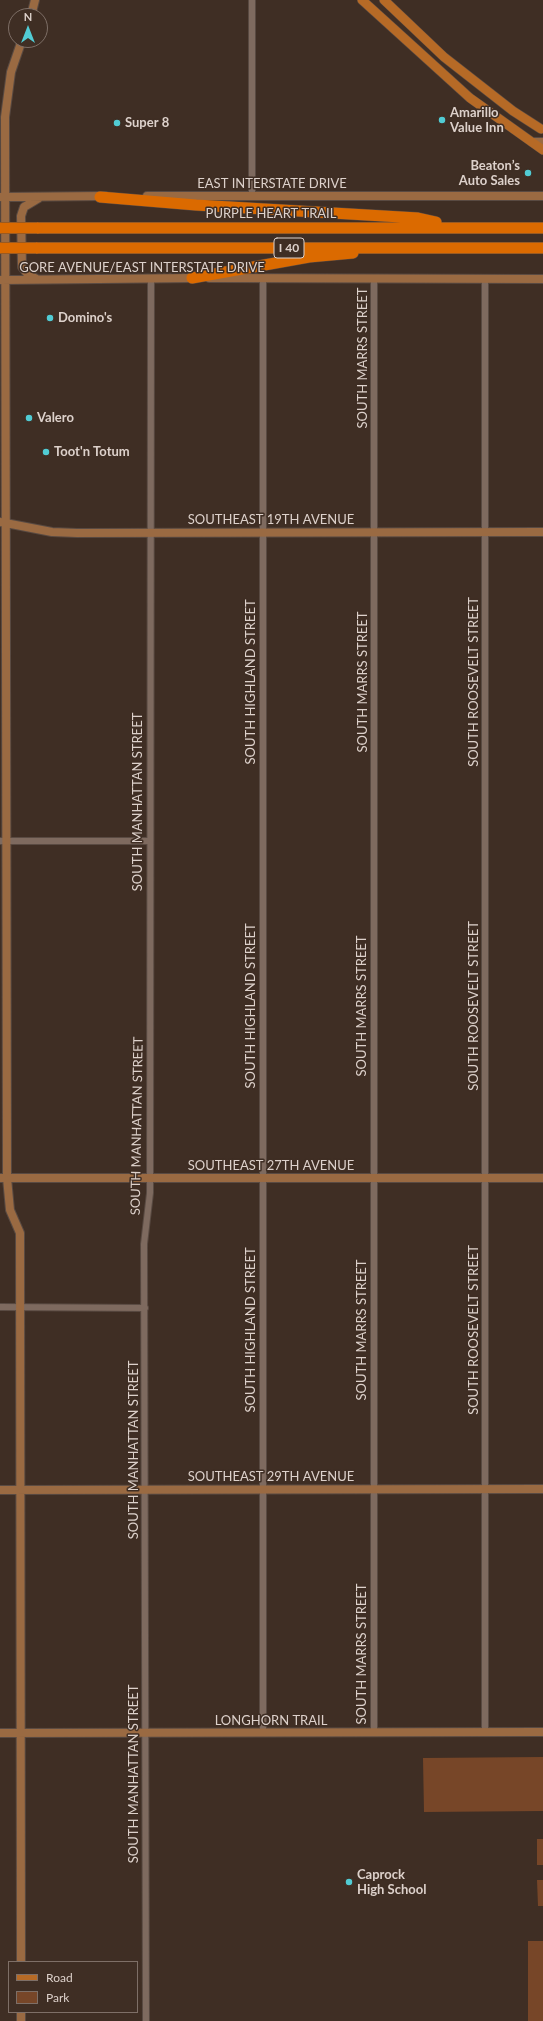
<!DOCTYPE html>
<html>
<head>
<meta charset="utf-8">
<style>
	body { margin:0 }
	#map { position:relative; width:543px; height:2021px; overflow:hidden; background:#3f2e24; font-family:Lato,sans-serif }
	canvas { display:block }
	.legend { position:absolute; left:8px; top:1961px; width:130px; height:52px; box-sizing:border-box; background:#3f2e24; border:1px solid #7e6f67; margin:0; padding:5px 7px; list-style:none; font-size:12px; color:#ddd1cb }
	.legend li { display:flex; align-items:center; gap:8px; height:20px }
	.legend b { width:20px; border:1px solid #7e6f67 }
	.north { position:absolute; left:8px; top:8px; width:40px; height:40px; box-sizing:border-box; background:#3f2e24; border:1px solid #7e6f67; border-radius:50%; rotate:0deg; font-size:11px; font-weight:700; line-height:16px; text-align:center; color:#ddd1cb }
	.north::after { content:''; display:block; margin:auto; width:14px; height:18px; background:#51ccd4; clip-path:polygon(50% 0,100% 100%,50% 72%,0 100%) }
</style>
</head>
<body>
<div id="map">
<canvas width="543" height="2021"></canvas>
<ul class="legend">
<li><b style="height:5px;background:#b66a26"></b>Road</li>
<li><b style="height:11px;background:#774628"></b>Park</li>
</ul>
<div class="north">N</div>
</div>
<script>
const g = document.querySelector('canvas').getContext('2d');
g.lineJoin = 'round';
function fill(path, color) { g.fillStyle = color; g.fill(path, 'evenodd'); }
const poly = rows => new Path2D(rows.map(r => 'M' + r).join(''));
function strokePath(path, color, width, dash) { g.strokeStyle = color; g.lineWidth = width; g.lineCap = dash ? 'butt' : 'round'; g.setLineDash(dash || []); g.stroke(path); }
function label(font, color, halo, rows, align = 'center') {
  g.font = font + ' Lato,sans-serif'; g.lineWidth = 3; g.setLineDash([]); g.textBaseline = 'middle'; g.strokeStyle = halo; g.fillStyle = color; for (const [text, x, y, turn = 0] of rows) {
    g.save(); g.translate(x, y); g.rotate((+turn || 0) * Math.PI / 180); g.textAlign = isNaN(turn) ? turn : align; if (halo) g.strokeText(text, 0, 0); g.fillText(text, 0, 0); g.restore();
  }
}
const green = poly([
	[543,1757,543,1811,424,1812,423,1758],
	[537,1839,543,1839,543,1865,537,1865],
	[537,1880,543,1880,543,1906,538,1906],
	[528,1941,543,1941,543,2021,528,2021]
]);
const street = poly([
	[252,0,252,196],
	[485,279,485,1732],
	[0,841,149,841],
	[0,1307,145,1308],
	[263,1733,263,280],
	[374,1733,374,280],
	[146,2021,144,1244,150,1193,151,279]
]);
const secondary = poly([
	[31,16,35,0],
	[532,142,543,142],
	[147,196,543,196],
	[1,197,105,196],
	[35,278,29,276,22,267,21,216,24,207,39,198],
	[209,278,543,279],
	[1,280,197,278],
	[0,522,52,532,77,533,543,532],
	[0,1178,543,1178],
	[0,1490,543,1489],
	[0,1733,543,1732],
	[21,1962,20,1233,10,1210,7,1178,5,117,11,72,22,40],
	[21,2012,21,2021]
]);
const primary = poly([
	[362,0,470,98,543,150],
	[384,0,444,57,513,111,541,129]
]);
const highway = poly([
	[100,197,196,205,418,218,436,222],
	[37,228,543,228],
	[36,248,543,248],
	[192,278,309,257,353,253]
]);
const highwayBridge = poly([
	[0,228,37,228],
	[0,248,36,248]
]);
const markers = [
	[442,120,4,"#51ccd4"],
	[117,123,4,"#51ccd4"],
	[528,173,4,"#51ccd4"],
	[50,318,4,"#51ccd4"],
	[29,418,4,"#51ccd4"],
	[46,452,4,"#51ccd4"],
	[349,1882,4,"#51ccd4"]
];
const shields = [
	[289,248,30]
];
const shieldNames = [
	["I 40",289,248]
];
const poiNames = [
	["Amarillo",450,113],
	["Value Inn",450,128],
	["Super 8",125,123],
	["Beaton’s",520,166,"right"],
	["Auto Sales",520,181,"right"],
	["Domino's",58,318],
	["Valero",37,418],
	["Toot'n Totum",54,452],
	["Caprock",357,1875],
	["High School",357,1890]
];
const streetNames = [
	["EAST INTERSTATE DRIVE",272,184],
	["PURPLE HEART TRAIL",271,214],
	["GORE AVENUE/EAST INTERSTATE DRIVE",142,268],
	["SOUTH MARRS STREET",363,358,-90],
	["SOUTHEAST 19TH AVENUE",271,520],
	["SOUTH HIGHLAND STREET",251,682,-90],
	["SOUTH MARRS STREET",363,682,-90],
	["SOUTH ROOSEVELT STREET",474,682,-90],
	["SOUTH MANHATTAN STREET",138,802,-90],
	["SOUTH HIGHLAND STREET",251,1006,-90],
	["SOUTH MARRS STREET",362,1006,-90],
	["SOUTH ROOSEVELT STREET",474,1006,-90],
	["SOUTH MANHATTAN STREET",137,1126,-89],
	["SOUTHEAST 27TH AVENUE",271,1166],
	["SOUTH HIGHLAND STREET",251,1330,-90],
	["SOUTH MARRS STREET",362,1330,-90],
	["SOUTH ROOSEVELT STREET",474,1330,-90],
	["SOUTH MANHATTAN STREET",134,1450,-90],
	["SOUTHEAST 29TH AVENUE",271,1477],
	["SOUTH MARRS STREET",362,1654,-90],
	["LONGHORN TRAIL",271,1721],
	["SOUTH MANHATTAN STREET",134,1774,-90]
];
fill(green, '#774628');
strokePath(street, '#594a42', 8);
strokePath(secondary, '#594a42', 10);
strokePath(primary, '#594a42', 10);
strokePath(highway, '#594a42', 12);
strokePath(street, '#7e6a5f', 6);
strokePath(secondary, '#9a6a42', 8);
strokePath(primary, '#b66a26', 9);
strokePath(highway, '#db6a00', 11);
strokePath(highwayBridge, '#594a42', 12, []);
strokePath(highwayBridge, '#db6a00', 11);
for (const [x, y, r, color] of markers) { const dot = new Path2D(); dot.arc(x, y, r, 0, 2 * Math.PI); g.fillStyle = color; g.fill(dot); strokePath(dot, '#3f2e24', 1.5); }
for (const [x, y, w] of shields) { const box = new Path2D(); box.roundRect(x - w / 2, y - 10, w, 20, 3); g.fillStyle = '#3f2e24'; g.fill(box); strokePath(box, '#ddd1cb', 1); }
label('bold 12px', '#ddd1cb', null, shieldNames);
label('bold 13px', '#ddd1cb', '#3f2e24', poiNames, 'left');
label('13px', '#ddd1cb', '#3f2e24', streetNames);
</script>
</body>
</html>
